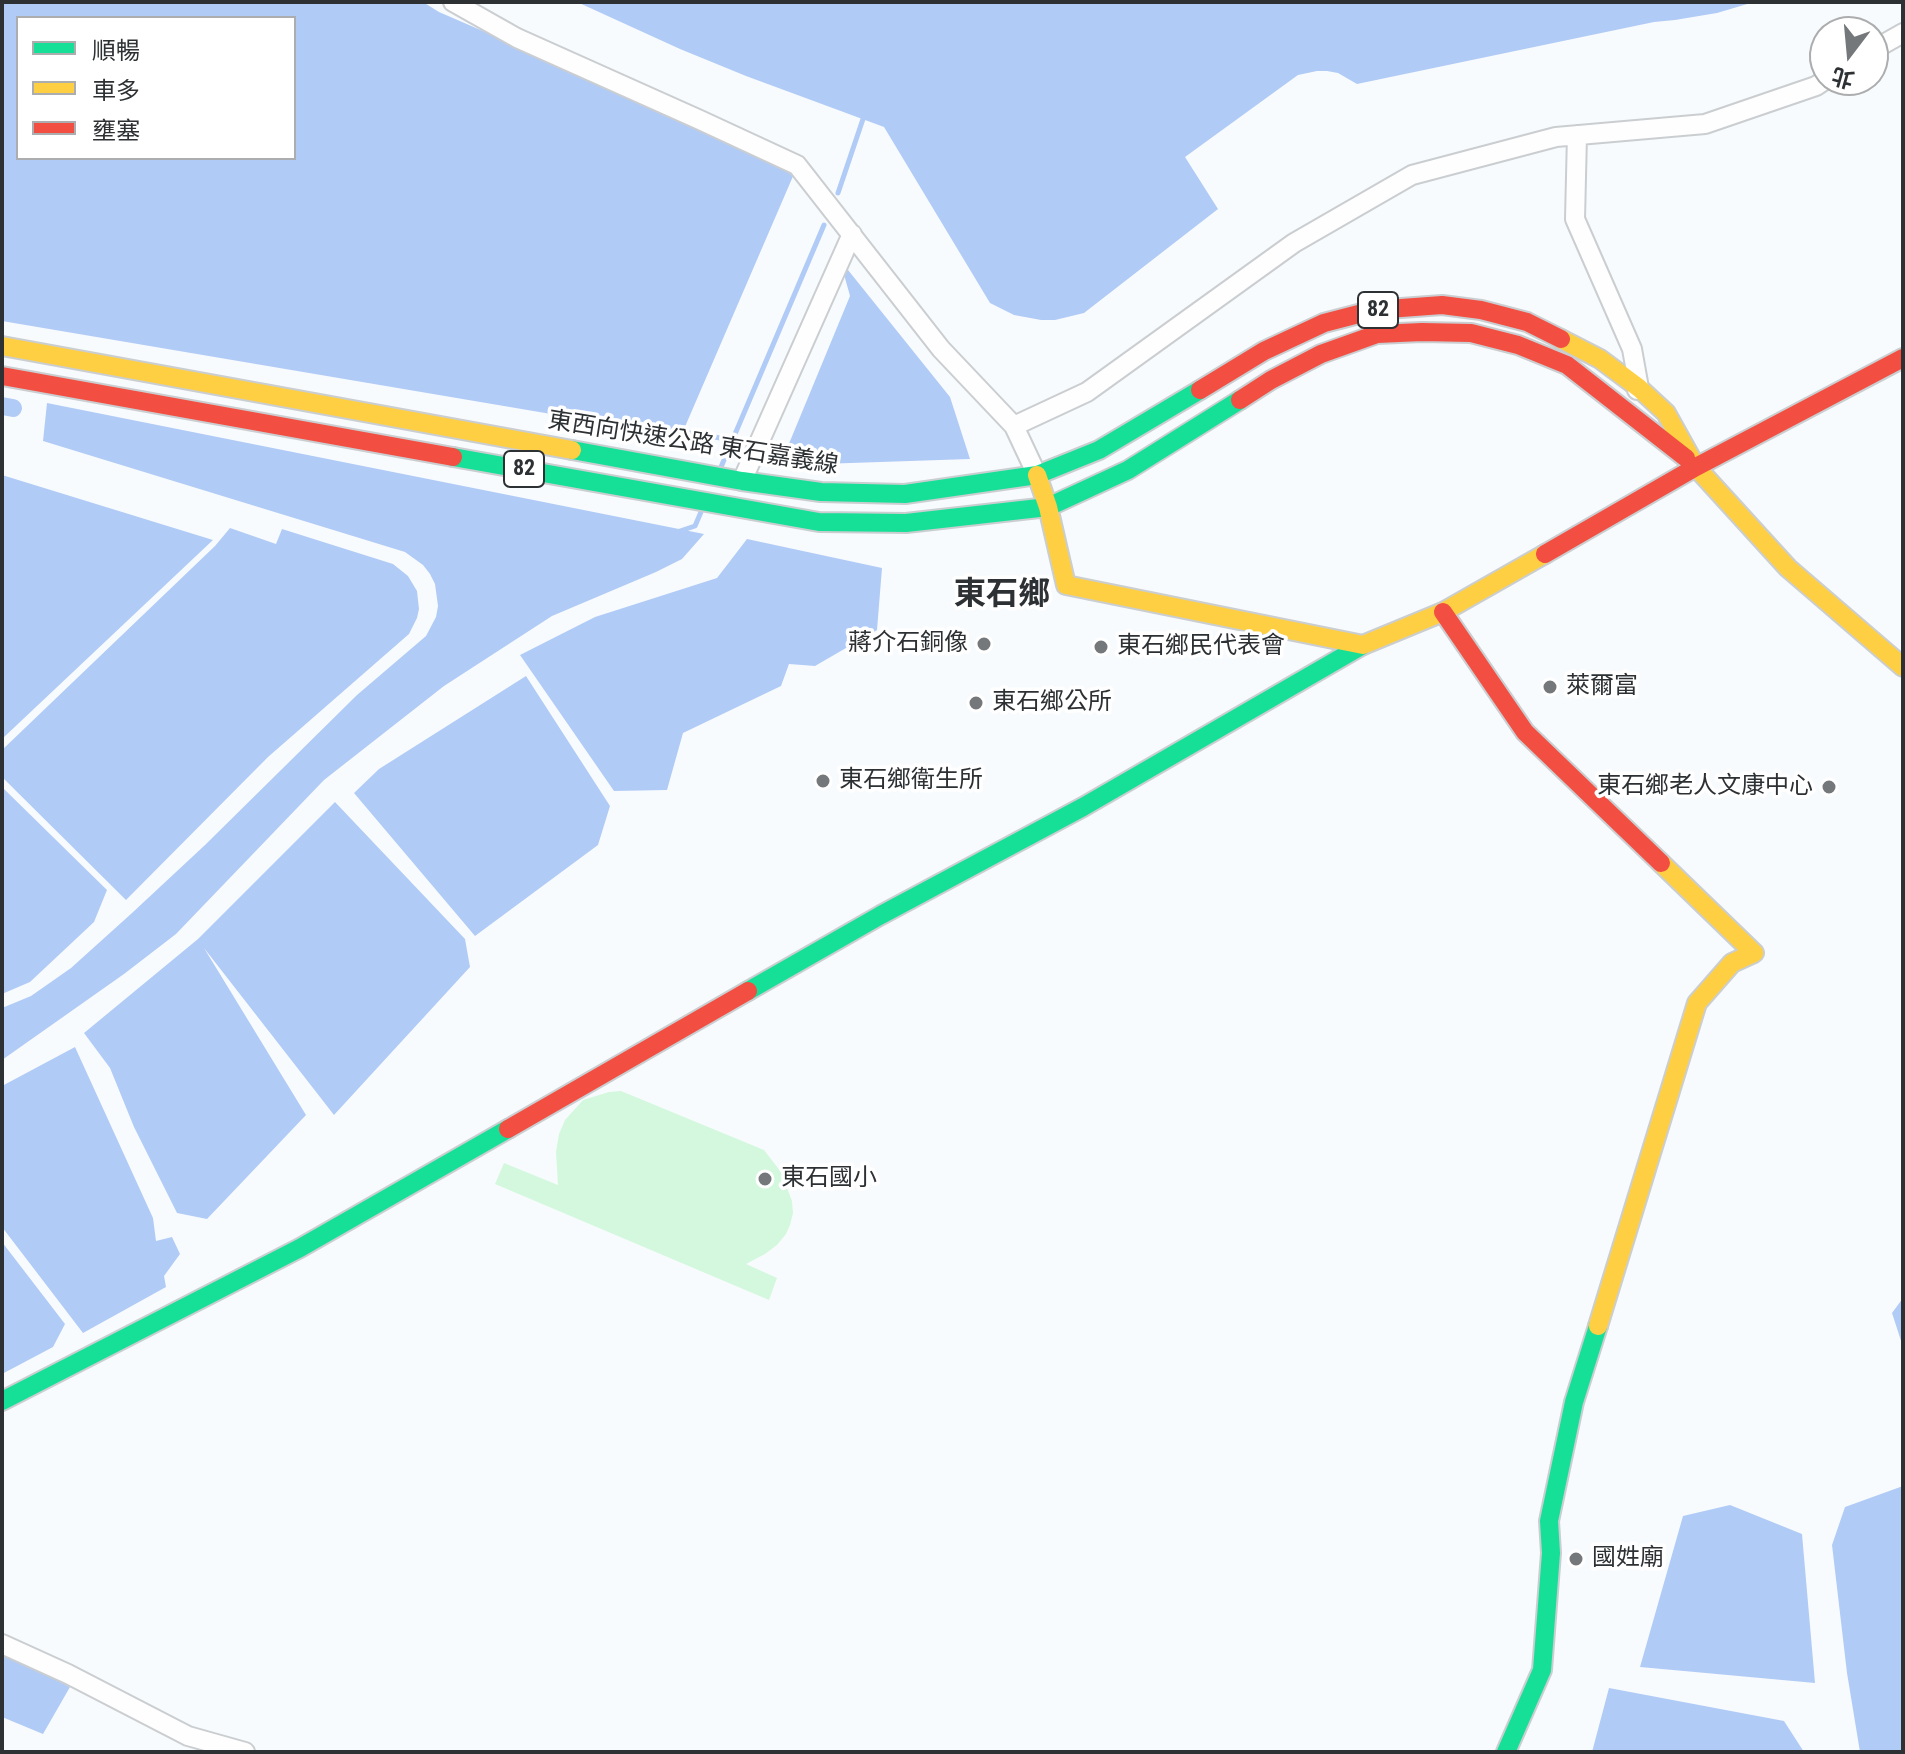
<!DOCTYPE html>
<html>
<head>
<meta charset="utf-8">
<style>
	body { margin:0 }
	#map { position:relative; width:1905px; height:1754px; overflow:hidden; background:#f8fbfd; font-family:"Roboto Condensed","Noto Sans TC",sans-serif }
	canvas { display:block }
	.frame { position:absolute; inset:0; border:4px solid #2d3134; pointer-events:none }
	.legend { position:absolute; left:16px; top:16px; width:280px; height:144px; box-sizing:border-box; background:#fff; border:2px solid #abadae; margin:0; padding:10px 14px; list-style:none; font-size:24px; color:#2d3134 }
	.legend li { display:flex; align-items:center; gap:16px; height:40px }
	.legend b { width:40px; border:2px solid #abadae }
	.north { position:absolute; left:1809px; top:16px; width:80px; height:80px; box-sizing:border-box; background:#fff; border:2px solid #abadae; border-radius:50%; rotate:196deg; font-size:22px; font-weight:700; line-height:32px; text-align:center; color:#2d3134 }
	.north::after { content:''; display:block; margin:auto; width:28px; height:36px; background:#74787a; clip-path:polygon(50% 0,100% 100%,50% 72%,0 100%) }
</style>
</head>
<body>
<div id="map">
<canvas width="1905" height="1754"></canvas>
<div class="frame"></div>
<ul class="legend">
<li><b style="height:10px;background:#16e098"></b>順暢</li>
<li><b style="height:10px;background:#ffcf43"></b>車多</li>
<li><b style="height:10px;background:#f24e42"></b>壅塞</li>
</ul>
<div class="north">北</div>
</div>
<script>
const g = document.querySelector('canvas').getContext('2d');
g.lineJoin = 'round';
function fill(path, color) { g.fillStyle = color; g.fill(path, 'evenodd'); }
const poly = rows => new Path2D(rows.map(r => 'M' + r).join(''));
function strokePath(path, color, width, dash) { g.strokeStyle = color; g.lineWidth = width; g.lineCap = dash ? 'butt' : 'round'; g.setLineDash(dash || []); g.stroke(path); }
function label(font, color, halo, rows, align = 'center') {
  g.font = font + ' "Roboto Condensed","Noto Sans TC",sans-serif'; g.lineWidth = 7; g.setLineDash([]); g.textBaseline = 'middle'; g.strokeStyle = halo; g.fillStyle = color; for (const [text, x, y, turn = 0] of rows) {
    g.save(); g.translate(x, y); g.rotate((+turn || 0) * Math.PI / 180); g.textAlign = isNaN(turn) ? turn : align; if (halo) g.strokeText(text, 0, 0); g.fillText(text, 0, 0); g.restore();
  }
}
const green = poly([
	[621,1091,764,1150,781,1172,792,1201,793,1213,790,1225,786,1234,777,1245,765,1254,746,1264,777,1278,769,1300,495,1184,504,1163,558,1185,556,1152,559,1134,565,1120,583,1100,609,1092]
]);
const water = poly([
	[2,2,423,2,439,12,797,167,681,436,2,321],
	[18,18,294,18,294,158,18,158],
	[577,2,1754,2,1717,13,1675,20,1654,22,1357,84,1338,73,1327,71,1317,71,1298,75,1185,157,1218,209,1084,313,1055,320,1041,320,1014,315,990,303,884,127,746,76,680,49],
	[840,260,950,397,970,459,821,464,788,446,850,296],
	[47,403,704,534,682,559,656,572,552,616,444,686,324,780,176,934,124,974,2,1060,2,1008,31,996,71,968,132,913,205,845,357,695,426,636,436,617,438,606,435,584,430,574,423,565,405,552,43,441],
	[2,475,213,540,2,739],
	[230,528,276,544,282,529,393,564,408,576,417,591,419,609,417,618,409,634,268,757,126,900,2,777,2,750,215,546],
	[747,539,882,568,877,630,815,666,789,664,781,686,683,733,667,790,614,791,520,655,595,617,717,578],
	[526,676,610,806,598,845,475,936,354,793,379,769],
	[2,787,107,890,94,922,30,982,2,994],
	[335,802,465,939,470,967,334,1115,204,948,306,1115,207,1219,177,1213,134,1127,110,1068,84,1033,198,939],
	[75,1047,153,1218,156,1241,172,1237,180,1254,164,1276,166,1287,83,1333,2,1227,2,1086],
	[2,1242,65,1324,53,1347,2,1374],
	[1903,1298,1903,1347,1892,1313],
	[1903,1486,1903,1752,1860,1752,1847,1673,1832,1545,1845,1507],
	[1730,1505,1802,1534,1815,1683,1640,1667,1683,1516],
	[2,1652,70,1687,43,1734,2,1717],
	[1609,1688,1784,1721,1804,1752,1592,1752]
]);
const stream = poly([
	[838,193,863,119],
	[677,431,733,440],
	[721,467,824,225],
	[677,532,695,526,701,512]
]);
const canal = poly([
	[2,406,13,408]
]);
const street = poly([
	[453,2,517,38,700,120,797,165,941,349,1014,426,1037,475],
	[1873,50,1903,33],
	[1577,135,1575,219,1632,349,1639,388,1637,390],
	[1014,426,1087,392,1294,243,1412,175,1556,137,1705,124,1816,86,1825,80],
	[742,481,852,234],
	[2,1644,68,1674,188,1736,245,1752]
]);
const fast = poly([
	[572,450,742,481,821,492,905,494,1037,475,1099,450,1200,390],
	[453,457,819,522,906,523,1048,507,1128,470,1240,400],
	[748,991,881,915,1083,807,1363,645],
	[2,1401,300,1248,508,1129],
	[1506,1752,1542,1670,1551,1553,1549,1521,1574,1402,1598,1326]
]);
const slow = poly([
	[1561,339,1600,359,1639,388,1666,413,1696,467],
	[2,346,572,450],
	[1696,467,1788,568,1903,667],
	[1037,475,1048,507,1066,585,1363,645,1443,612,1545,554],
	[1598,1326,1697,1003,1732,963,1754,953,1661,863]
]);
const jam = poly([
	[2,376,453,457],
	[1200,390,1264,351,1324,323,1374,310,1442,305,1481,310,1527,322,1561,339],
	[1240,400,1271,380,1321,354,1377,334,1422,332,1471,333,1518,345,1567,365,1686,458],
	[1545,554,1696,467,1903,358],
	[1443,612,1525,732,1661,863],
	[508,1129,748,991]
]);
const markers = [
	[984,644,8,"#74787a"],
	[1101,647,8,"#74787a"],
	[1550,687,8,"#74787a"],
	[976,703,8,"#74787a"],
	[823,781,8,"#74787a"],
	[1829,787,8,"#74787a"],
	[765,1179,8,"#74787a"],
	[1576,1559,8,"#74787a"]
];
const shields = [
	[1378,310,40],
	[524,469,40]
];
const shieldNames = [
	["82",1378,310],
	["82",524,469]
];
const streetNames = [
	["東西向快速公路 東石嘉義線",693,444,9]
];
const poiNames = [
	["蔣介石銅像",968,644,"right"],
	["東石鄉民代表會",1117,647],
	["萊爾富",1566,687],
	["東石鄉公所",992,703],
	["東石鄉衛生所",839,781],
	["東石鄉老人文康中心",1813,787,"right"],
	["東石國小",781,1179],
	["國姓廟",1592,1559]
];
const districtNames = [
	["東石鄉",1002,596]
];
fill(green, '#d4f8de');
fill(water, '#b1cbf7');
strokePath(stream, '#b1cbf7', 5);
strokePath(canal, '#b1cbf7', 18);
strokePath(street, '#cbced0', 22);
strokePath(fast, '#cbced0', 22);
strokePath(slow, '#cbced0', 22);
strokePath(jam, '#cbced0', 22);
strokePath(street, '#fefeff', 18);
strokePath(fast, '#16e098', 18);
strokePath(slow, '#ffcf43', 18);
strokePath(jam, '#f24e42', 18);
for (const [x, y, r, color] of markers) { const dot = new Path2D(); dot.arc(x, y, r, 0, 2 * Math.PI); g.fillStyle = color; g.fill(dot); strokePath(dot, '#fff', 3); }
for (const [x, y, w] of shields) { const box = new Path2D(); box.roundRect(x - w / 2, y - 18, w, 36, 6); g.fillStyle = '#fff'; g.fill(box); strokePath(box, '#2d3134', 2); }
label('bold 22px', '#2d3134', null, shieldNames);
label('24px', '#2d3134', '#fff', streetNames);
label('24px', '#2d3134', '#fff', poiNames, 'left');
label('bold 32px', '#2d3134', '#fff', districtNames);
</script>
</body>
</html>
